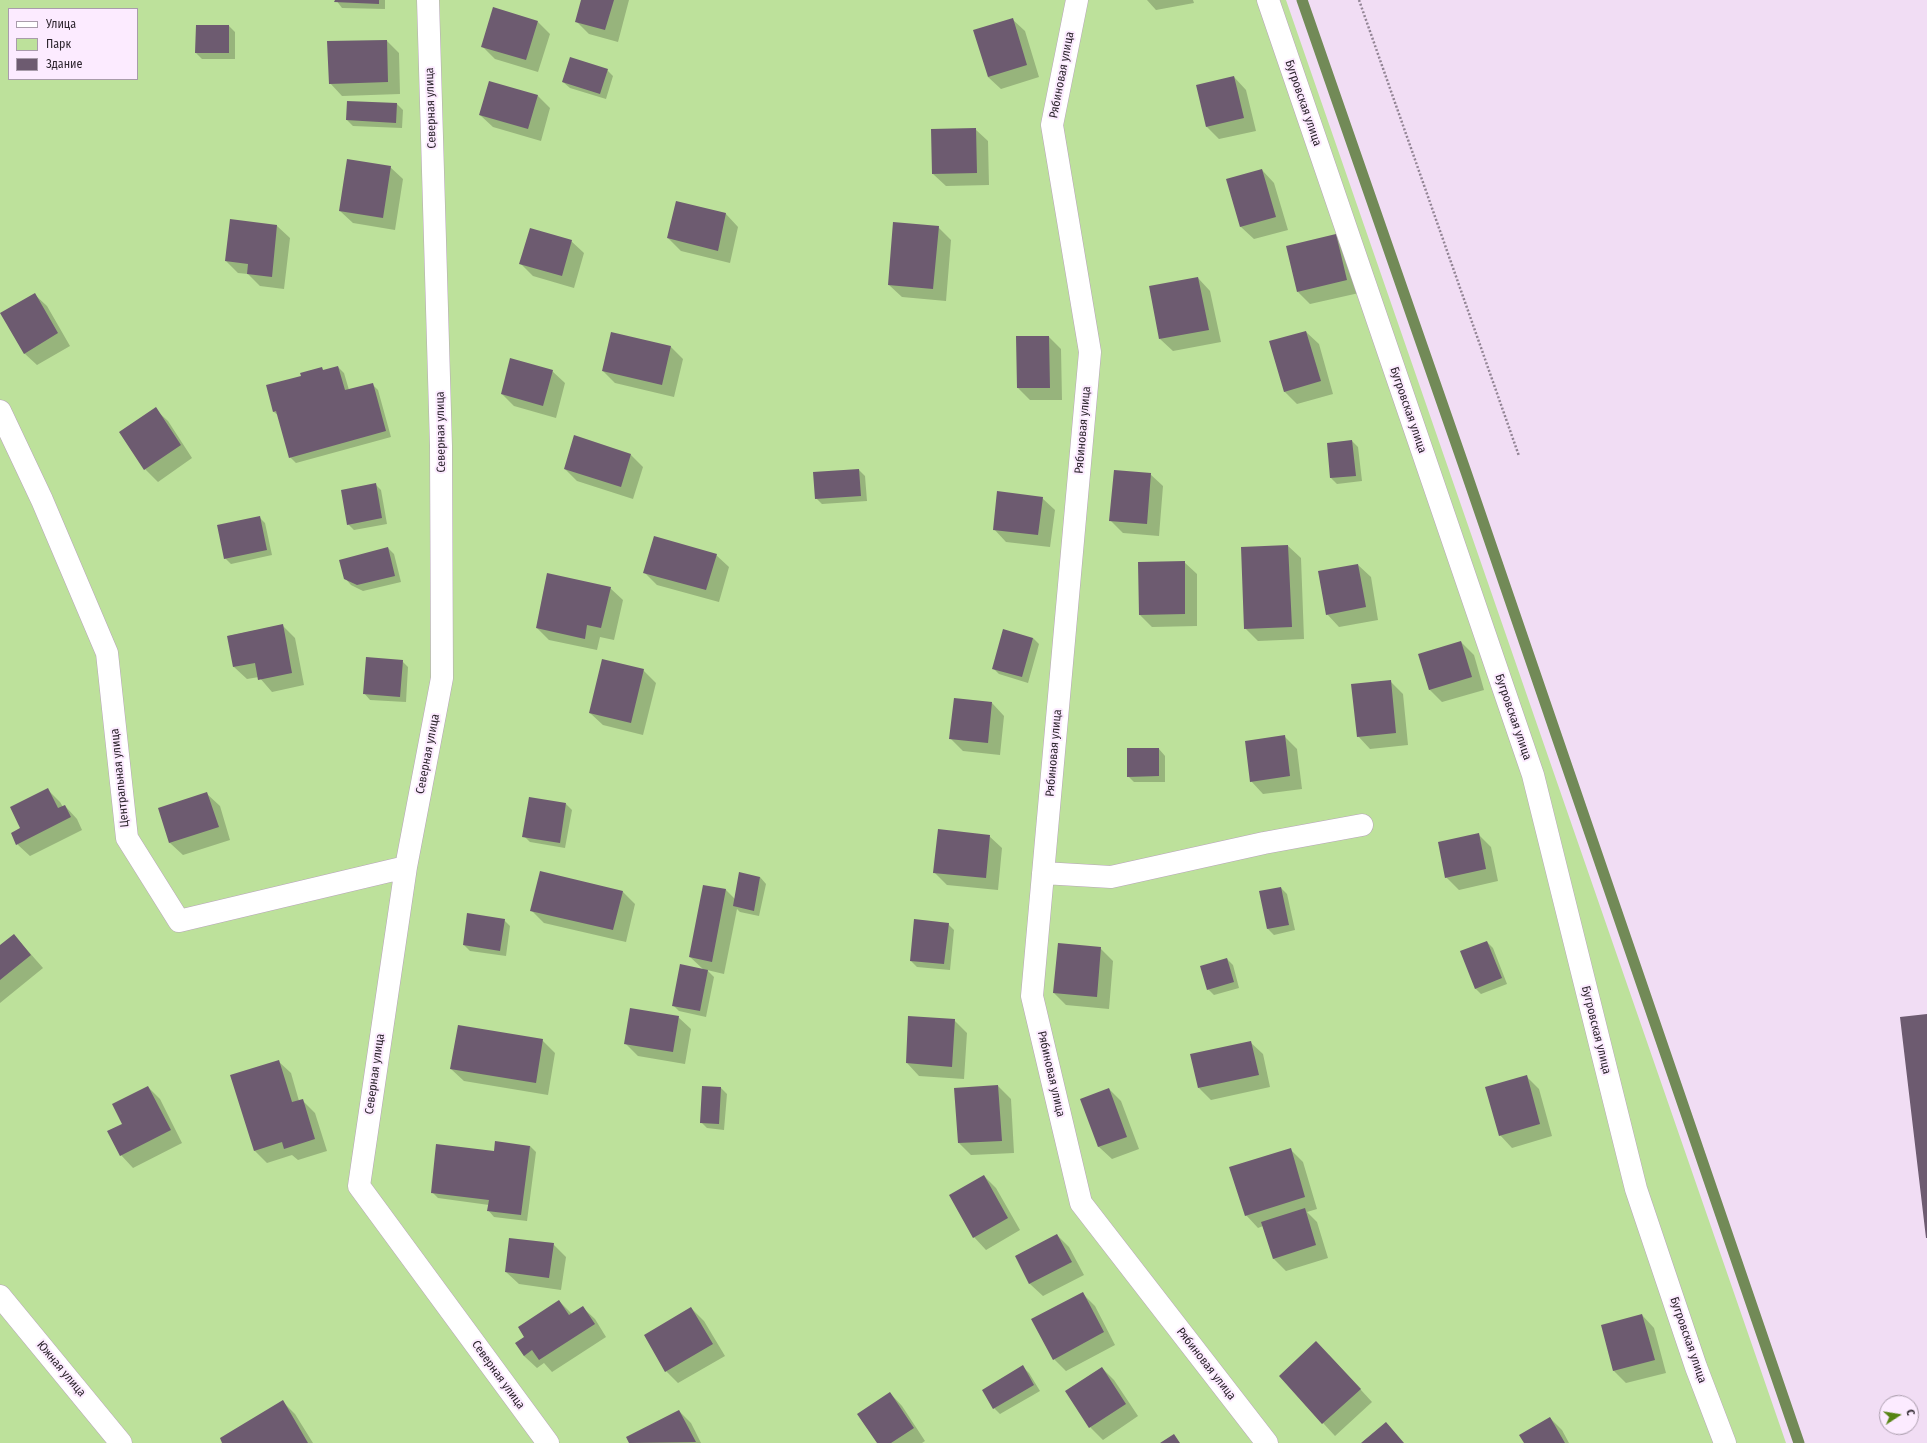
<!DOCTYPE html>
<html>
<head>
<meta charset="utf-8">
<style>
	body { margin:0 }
	#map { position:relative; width:1927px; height:1443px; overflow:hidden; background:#f1ddf4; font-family:"Fira Sans Condensed",sans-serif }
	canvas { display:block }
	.legend { position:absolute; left:8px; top:8px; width:130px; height:72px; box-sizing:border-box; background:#fcebff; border:1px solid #a99cab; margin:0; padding:5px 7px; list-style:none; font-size:12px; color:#2d252e }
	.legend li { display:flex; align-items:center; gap:8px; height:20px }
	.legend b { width:20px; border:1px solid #a99cab }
	.north { position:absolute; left:1879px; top:1395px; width:40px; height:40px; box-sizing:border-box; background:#fcebff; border:1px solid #a99cab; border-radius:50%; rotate:78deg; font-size:11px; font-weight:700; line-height:16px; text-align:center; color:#2d252e }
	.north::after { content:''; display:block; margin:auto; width:14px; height:18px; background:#568413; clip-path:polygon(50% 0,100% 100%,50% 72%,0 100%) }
</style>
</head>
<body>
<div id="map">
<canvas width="1927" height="1443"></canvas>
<ul class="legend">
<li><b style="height:5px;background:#fff"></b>Улица</li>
<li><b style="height:11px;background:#bde19b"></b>Парк</li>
<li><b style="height:11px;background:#6d5b70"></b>Здание</li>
</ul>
<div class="north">С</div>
</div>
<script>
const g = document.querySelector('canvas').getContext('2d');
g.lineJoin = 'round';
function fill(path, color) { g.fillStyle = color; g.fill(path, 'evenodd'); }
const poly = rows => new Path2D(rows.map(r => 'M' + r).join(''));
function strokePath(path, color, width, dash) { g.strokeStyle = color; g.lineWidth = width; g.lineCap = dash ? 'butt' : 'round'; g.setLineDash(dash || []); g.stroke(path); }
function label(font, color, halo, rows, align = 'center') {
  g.font = font + ' "Fira Sans Condensed",sans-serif'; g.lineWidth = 4; g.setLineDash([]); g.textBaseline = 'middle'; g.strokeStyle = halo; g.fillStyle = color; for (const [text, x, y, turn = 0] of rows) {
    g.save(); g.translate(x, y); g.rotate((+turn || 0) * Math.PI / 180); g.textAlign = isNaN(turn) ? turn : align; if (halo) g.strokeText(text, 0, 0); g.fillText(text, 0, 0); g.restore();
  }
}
const green = poly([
	[0,0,1286,0,1786,1443,0,1443],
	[9,9,137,9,137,79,9,79]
]);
const shadow = poly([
	[336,0,385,0,385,9,342,8],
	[582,0,629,0,618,42,589,34,576,21],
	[1147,0,1193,0,1194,3,1156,10],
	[1012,19,1025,31,1039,77,1001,89,988,77],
	[538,22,550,34,538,72,495,59,482,46],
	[197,26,229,26,235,32,235,59,202,59,196,53],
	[387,41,399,53,400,94,342,96,330,83],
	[607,70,613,76,606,99,570,88,563,82],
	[1234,77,1246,90,1256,131,1219,139,1207,127,1198,86],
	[538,96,550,108,541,141,493,127,480,115],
	[348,102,397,104,403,110,402,128,353,126,347,120],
	[975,129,988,141,989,185,946,186,933,174],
	[390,167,403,179,395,230,353,223,340,211],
	[1262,170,1274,183,1288,230,1254,239,1241,227,1228,180],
	[677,202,726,214,738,227,730,263,681,251,668,238],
	[231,221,277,226,290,238,284,289,260,286,248,274,238,273,226,261],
	[938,227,951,240,946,301,902,297,889,285],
	[1336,235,1348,247,1359,293,1310,304,1298,292],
	[571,241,584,253,574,288,533,276,521,264],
	[1198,278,1210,291,1221,342,1173,351,1160,339],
	[34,294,47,306,70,346,37,365,24,353],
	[1306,332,1319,344,1333,394,1297,404,1284,391],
	[1049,337,1061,349,1062,400,1030,400,1018,388],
	[671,347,683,359,674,397,615,383,603,371],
	[338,367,344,373,349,390,372,384,378,390,391,437,296,463,290,457,279,416,274,412,267,386],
	[552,371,565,383,556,418,514,406,502,394],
	[155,409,168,421,192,458,158,482,145,469,120,432],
	[1352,441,1358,447,1362,481,1337,484,1331,478,1328,444],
	[631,455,643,467,633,499,577,481,565,469],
	[859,470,865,476,867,501,822,504,816,498],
	[1150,474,1163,486,1159,536,1123,533,1110,520],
	[375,484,381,490,387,524,354,530,348,524],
	[1042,498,1055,510,1050,547,1006,542,994,529],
	[259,517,265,523,272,555,231,564,225,558],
	[1288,546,1301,558,1304,639,1258,641,1245,628,1242,548],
	[388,548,394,554,401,582,363,591,351,585,345,578],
	[716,555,729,567,719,602,657,585,645,573],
	[1184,562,1197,574,1197,626,1152,627,1140,615],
	[1358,565,1371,577,1378,620,1339,627,1327,614],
	[610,588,623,600,614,640,600,637,597,650,549,640,537,628],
	[282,625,295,638,304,685,272,692,259,677,247,679,234,667,228,636],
	[1033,638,1039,644,1028,683,999,674,993,668],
	[1461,642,1474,655,1484,690,1442,702,1429,689],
	[402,661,408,667,406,702,370,700,364,693],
	[643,670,656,683,643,735,603,725,590,713],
	[1390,681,1403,694,1408,745,1370,749,1358,736],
	[992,703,1004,716,1000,755,963,751,950,738],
	[1285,737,1297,749,1302,789,1263,794,1251,781],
	[1159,749,1165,756,1165,782,1134,782,1128,776],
	[48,790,60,802,63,807,65,806,77,819,82,830,30,856,17,844,22,828],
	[207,794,220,806,230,840,183,855,170,843,159,809],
	[566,804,572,810,565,848,530,842,524,836],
	[1478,834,1491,847,1498,881,1459,890,1446,877],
	[989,836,1002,848,998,890,947,885,934,872],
	[760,877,766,884,759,916,740,912,737,909,724,974,707,970,714,977,706,1017,679,1011,673,1005,704,970,690,957,704,886,726,890,735,899],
	[1281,888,1287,894,1295,930,1274,935,1268,929,1260,892],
	[623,892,635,904,626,942,544,923,531,910],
	[504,920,510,926,506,956,470,951,464,945],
	[948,924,954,930,950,970,917,967,911,961],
	[14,935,43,968,0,1003,0,946],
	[1487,942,1493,948,1507,984,1481,994,1475,988],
	[1100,948,1113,961,1109,1009,1066,1005,1054,993],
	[1227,959,1233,965,1239,988,1214,995,1208,989],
	[678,1017,691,1029,685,1064,638,1056,625,1043],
	[909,1017,954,1020,967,1033,964,1079,919,1076,907,1063],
	[542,1040,555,1053,548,1095,464,1081,451,1069],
	[1250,1042,1263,1054,1270,1087,1211,1100,1199,1088],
	[278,1061,291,1073,299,1101,302,1100,315,1113,327,1151,298,1160,292,1155,267,1163,255,1151,232,1076],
	[1526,1076,1539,1089,1552,1136,1512,1148,1500,1135],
	[998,1086,1011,1099,1014,1153,971,1155,959,1143],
	[148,1087,160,1099,182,1143,133,1168,121,1155,123,1125],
	[703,1087,721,1088,727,1094,724,1130,707,1128,701,1122],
	[1109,1089,1121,1101,1139,1149,1112,1159,1099,1147,1081,1100],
	[530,1146,536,1152,527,1221,494,1217,488,1210,489,1205,438,1198,432,1192,495,1152],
	[1290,1149,1303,1162,1317,1209,1307,1212,1317,1222,1328,1258,1286,1271,1274,1259,1263,1226,1258,1228,1246,1215],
	[984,1176,996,1188,1020,1230,986,1250,974,1237],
	[1057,1235,1069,1247,1084,1275,1043,1296,1030,1284,1016,1256],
	[553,1244,566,1257,561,1290,519,1284,506,1272],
	[1082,1293,1095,1306,1115,1345,1066,1371,1054,1359],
	[559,1301,572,1314,582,1307,595,1319,606,1337,552,1372,544,1363,537,1368,524,1356,516,1343,525,1337],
	[691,1308,704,1321,725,1356,678,1383,666,1371],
	[1642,1315,1654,1328,1666,1373,1626,1383,1614,1371,1602,1326],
	[1329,1355,1372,1402,1335,1436,1280,1376],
	[1023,1367,1029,1373,1040,1391,1000,1414,994,1408],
	[1102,1368,1114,1380,1138,1416,1103,1440,1090,1427],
	[890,1393,902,1406,925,1441,922,1443,878,1443],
	[283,1402,295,1414,313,1443,224,1443],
	[679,1411,691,1423,701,1443,630,1443,628,1438],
	[1550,1418,1562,1430,1569,1443,1525,1443]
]);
const stream = poly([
	[1302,0,1466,472,1799,1443]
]);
const building = poly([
	[335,0,379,0,379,4,334,2],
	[581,0,614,0,605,30,575,22],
	[493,7,538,21,526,60,481,47],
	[1013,18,1027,65,988,77,973,30],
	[196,25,229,25,229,53,195,53],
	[387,40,388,82,329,84,327,41],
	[570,57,608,69,600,94,562,82],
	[1234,76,1244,118,1206,127,1196,85],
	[489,81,538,95,528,129,479,115],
	[347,101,397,103,396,123,346,120],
	[976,128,977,173,932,174,931,129],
	[347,159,391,166,383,218,339,211],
	[1262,169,1276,217,1240,227,1226,179],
	[676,201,726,213,718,251,667,238],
	[230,219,277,225,272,277,247,274,248,264,225,261],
	[893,222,939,226,933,289,888,285],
	[530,228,572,240,562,276,519,264],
	[1336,234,1347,280,1297,292,1286,246],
	[1198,277,1209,330,1159,339,1149,286],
	[35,293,58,333,24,354,0,313],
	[1306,331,1321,381,1284,392,1269,341],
	[611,332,671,346,662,385,602,371],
	[1016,336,1049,336,1050,388,1017,388],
	[510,358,553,370,543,406,501,394],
	[338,366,345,390,373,383,386,431,289,458,276,411,273,412,266,385,301,376,300,373,322,367,323,370],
	[156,407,181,445,144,470,119,432],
	[574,435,631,454,621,487,564,469],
	[1352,440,1356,476,1330,478,1327,443],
	[859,469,861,496,815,499,813,472],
	[1114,470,1151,473,1147,524,1109,521],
	[376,483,382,518,347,525,341,490],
	[997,491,1043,497,1038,535,993,530],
	[260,516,267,550,224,559,217,525],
	[654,536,717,554,706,590,643,573],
	[1288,545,1292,627,1244,629,1241,547],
	[388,547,395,576,357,585,344,579,339,560],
	[1185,561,1185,614,1139,615,1138,562],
	[1358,564,1366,607,1326,615,1318,571],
	[547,573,611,587,601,628,587,625,585,639,536,628],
	[283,624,292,673,258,680,255,663,233,667,227,636],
	[1003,629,1033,638,1022,677,992,669],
	[1461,641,1472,677,1429,690,1418,654],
	[366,657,403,660,400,697,363,694],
	[602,659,644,669,631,723,589,713],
	[1391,680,1396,733,1357,737,1351,684],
	[954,698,992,702,988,743,949,739],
	[1285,735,1290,776,1250,782,1245,741],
	[1127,748,1159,748,1159,776,1127,777],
	[48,788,58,808,65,805,71,817,16,845,11,833,20,828,10,807],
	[207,792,219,827,169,843,158,808],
	[529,797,566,803,560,843,522,837],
	[938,829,990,835,986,878,933,873],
	[1479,833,1486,869,1445,878,1438,842],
	[540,871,623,891,613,930,530,911],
	[739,872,760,877,754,911,733,906],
	[703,885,726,889,712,962,689,957],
	[1281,887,1289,925,1267,929,1259,891],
	[467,913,505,919,500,951,463,945],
	[914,919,949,923,944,964,910,961],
	[14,934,31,955,0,980,0,945],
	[1487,941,1502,978,1475,989,1460,951],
	[1058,943,1101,947,1097,997,1053,993],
	[1227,958,1234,982,1207,990,1200,966],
	[680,964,708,970,700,1011,672,1006],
	[630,1008,679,1016,673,1052,624,1044],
	[1927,1014,1927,1238,1926,1238,1900,1017],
	[908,1016,955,1019,952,1067,906,1063],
	[458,1025,543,1039,536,1083,450,1069],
	[1251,1041,1259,1075,1198,1088,1190,1054],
	[279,1060,292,1102,303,1099,315,1139,284,1149,282,1142,254,1151,230,1075],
	[1527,1075,1540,1124,1499,1136,1485,1087],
	[998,1085,1002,1141,958,1143,954,1088],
	[148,1086,171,1130,120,1156,107,1131,122,1124,112,1104],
	[702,1086,721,1087,719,1124,700,1123],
	[1109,1088,1127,1137,1098,1147,1080,1099],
	[495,1141,530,1146,521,1215,487,1211,489,1200,431,1193,436,1144,494,1151],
	[1291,1148,1305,1197,1245,1216,1229,1167],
	[984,1175,1008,1218,973,1238,949,1195],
	[1305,1208,1316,1245,1273,1259,1261,1222],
	[1057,1234,1072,1262,1029,1284,1015,1256],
	[509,1238,554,1243,549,1278,505,1272],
	[1083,1292,1104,1332,1053,1360,1031,1319],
	[559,1300,569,1315,583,1306,595,1324,539,1360,532,1350,524,1356,515,1343,524,1337,518,1327],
	[691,1307,713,1344,665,1372,644,1335],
	[1642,1314,1655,1360,1613,1371,1601,1325],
	[1316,1341,1361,1389,1322,1424,1279,1376],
	[1023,1365,1034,1385,993,1409,982,1390],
	[1102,1367,1126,1404,1089,1428,1065,1391],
	[890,1392,914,1428,891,1443,877,1443,857,1414],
	[283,1400,308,1443,222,1443,220,1438],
	[679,1410,696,1442,629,1443,626,1437],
	[1550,1417,1565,1443,1524,1443,1519,1435],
	[1386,1422,1404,1443,1361,1443],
	[1174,1434,1180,1443,1160,1443]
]);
const path = poly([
	[1359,0,1519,456]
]);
const minor = poly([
	[428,0,441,446,442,678,406,867,359,1186,548,1443],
	[1077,0,1052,125,1090,352,1032,996,1081,1203,1267,1443],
	[1268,0,1533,775,1636,1189,1696,1367,1725,1443],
	[0,411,42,500,107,653,127,838,179,921,406,867],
	[1043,873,1111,877,1264,843,1362,825],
	[0,1296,121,1443]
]);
const streetNames = [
	["Рябиновая улица",1062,75,-79],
	["Бугровская улица",1303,103,71],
	["Северная улица",431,108,-92],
	["Бугровская улица",1408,410,71],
	["Рябиновая улица",1083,430,-85],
	["Северная улица",441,432,-91],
	["Бугровская улица",1513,717,71],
	["Рябиновая улица",1054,753,-85],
	["Северная улица",428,754,-79],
	["Центральная улица",120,778,-96],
	["Бугровская улица",1596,1030,76],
	["Северная улица",375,1074,-82],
	["Рябиновая улица",1051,1074,77],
	["Бугровская улица",1688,1340,71],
	["Рябиновая улица",1206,1364,52],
	["Южная улица",61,1369,50],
	["Северная улица",498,1375,54]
];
fill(green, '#bde19b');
fill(shadow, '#0003');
strokePath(stream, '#728a57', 11);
fill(building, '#6d5b70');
strokePath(minor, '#b7a4ba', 23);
strokePath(path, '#928494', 2.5, [2, 2]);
strokePath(minor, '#fff', 22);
label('12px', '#2d252e', '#fcebff', streetNames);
</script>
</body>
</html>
